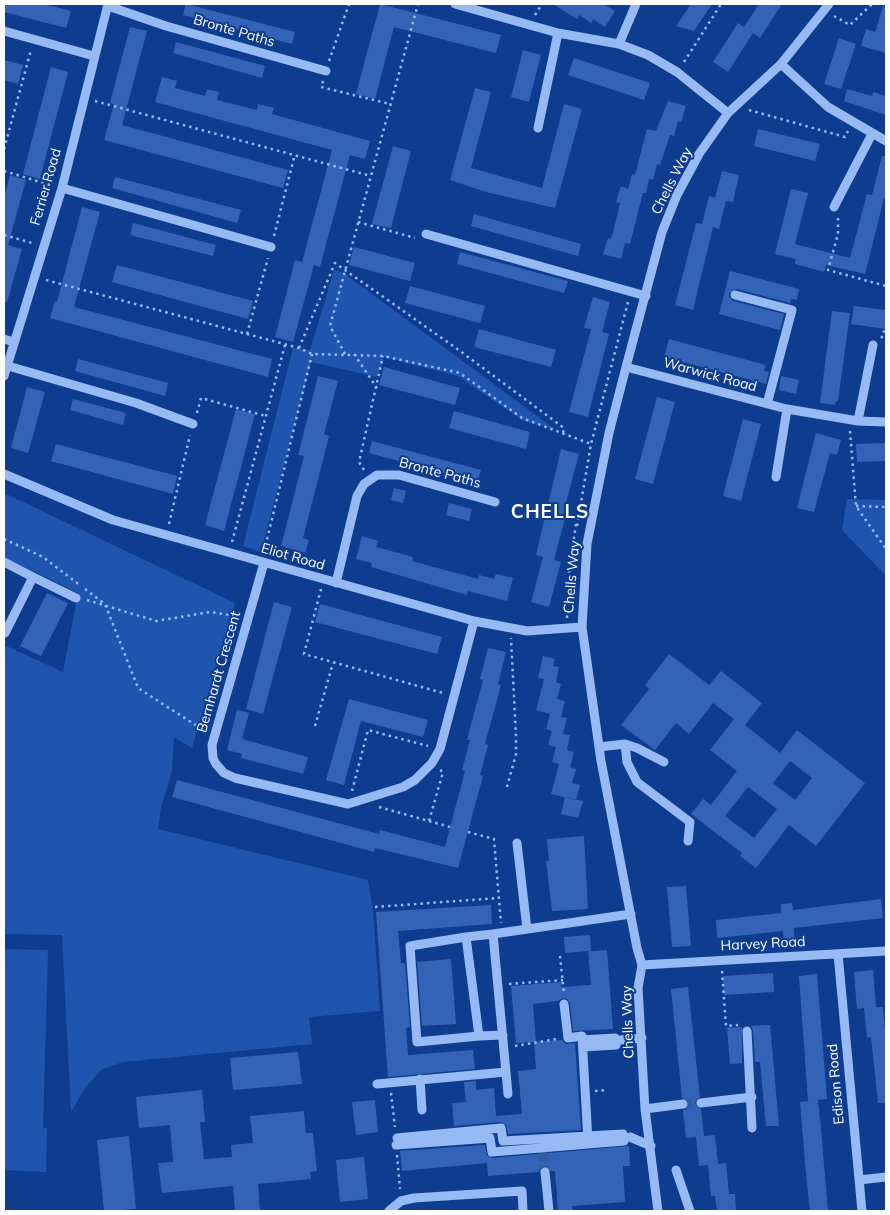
<!DOCTYPE html>
<html>
<head>
<meta charset="utf-8">
<style>
	body { margin:0 }
	#map { position:relative; width:890px; height:1215px; overflow:hidden; background:#0e3d8f; font-family:Mulish,sans-serif }
	canvas { display:block }
	.frame { position:absolute; inset:0; border:5px solid #fff; pointer-events:none }
</style>
</head>
<body>
<div id="map">
<canvas width="890" height="1215"></canvas>
<div class="frame"></div>
</div>
<script>
const g = document.querySelector('canvas').getContext('2d');
g.lineJoin = 'round';
function fill(path, color) { g.fillStyle = color; g.fill(path, 'evenodd'); }
const poly = rows => new Path2D(rows.map(r => 'M' + r).join(''));
function strokePath(path, color, width, dash) { g.strokeStyle = color; g.lineWidth = width; g.lineCap = dash ? 'butt' : 'round'; g.setLineDash(dash || []); g.stroke(path); }
function label(font, color, halo, rows, align = 'center') {
  g.font = font + ' Mulish,sans-serif'; g.lineWidth = 4; g.setLineDash([]); g.textBaseline = 'middle'; g.strokeStyle = halo; g.fillStyle = color; for (const [text, x, y, turn = 0] of rows) {
    g.save(); g.translate(x, y); g.rotate((+turn || 0) * Math.PI / 180); g.textAlign = isNaN(turn) ? turn : align; if (halo) g.strokeText(text, 0, 0); g.fillText(text, 0, 0); g.restore();
  }
}
const green = poly([
	[334,270,342,272,556,430,522,420,458,376,384,357,377,377,311,362,261,552,243,546,293,348,310,350],
	[4,493,235,603,192,748,174,737,172,771,161,808,158,829,368,880,373,910,380,1011,309,1017,312,1044,123,1062,102,1069,85,1088,71,1112,62,935,4,934,4,645,63,672,78,593,4,557],
	[847,499,886,500,886,576,842,530],
	[4,949,48,950,43,1128,47,1128,46,1172,4,1170]
]);
const building = poly([
	[4,4,44,4,71,11,66,28,4,12],
	[186,4,295,32,292,44,183,15],
	[380,4,501,35,496,53,394,27,375,99,356,94],
	[553,4,604,4,615,11,605,27,593,19,591,23,579,15,577,19],
	[691,4,712,4,694,31,676,26],
	[759,4,782,4,760,38,744,27],
	[883,6,886,7,886,53,861,46,866,29,875,32],
	[738,23,753,33,728,72,713,62],
	[130,27,147,31,122,125,288,170,283,188,104,140,114,104,110,103],
	[839,38,856,44,841,89,824,84],
	[176,42,265,66,262,78,173,53],
	[523,50,541,55,529,102,511,97],
	[574,58,650,83,644,100,568,75],
	[4,60,23,65,18,84,4,80],
	[51,67,68,72,40,179,23,174],
	[162,77,177,81,175,88,205,96,207,89,219,92,217,100,257,110,258,104,274,108,272,114,370,141,365,159,350,155,320,267,314,265,293,342,275,337,295,260,302,262,332,150,155,102],
	[475,88,491,92,471,168,542,188,564,104,582,109,555,208,486,192,450,180],
	[847,89,872,96,873,92,886,96,886,115,844,101],
	[668,101,686,106,681,122,678,121,674,136,670,135,660,165,657,164,653,180,649,179,646,193,643,193,630,244,625,243,621,259,603,254,608,238,611,239,615,224,620,203,616,202,621,186,628,189,632,174,635,175,647,129,656,131],
	[758,129,820,144,815,161,754,146],
	[393,146,411,151,391,228,372,224],
	[882,156,886,156,886,199,884,198,865,274,826,265,824,272,795,264,796,259,775,254,791,189,808,193,795,244,850,258,867,194,872,195],
	[722,171,739,175,733,202,726,201,719,229,713,227,693,310,675,305,696,223,702,224,709,196,715,198],
	[10,175,26,180,8,245,22,249,7,302,4,302,4,198],
	[115,177,241,210,237,223,112,188],
	[82,207,100,212,74,307,272,359,268,377,50,318,55,301,57,302],
	[474,214,581,244,578,256,471,226],
	[133,223,216,245,213,256,130,235],
	[354,247,415,263,410,281,349,265],
	[460,252,568,281,564,293,457,264],
	[117,265,253,301,248,319,112,282],
	[730,271,799,289,797,300,791,299,790,303,737,289,729,293,729,297,733,301,784,314,780,330,719,314],
	[410,286,485,306,480,323,405,303],
	[593,297,610,302,602,332,609,334,588,417,569,412,591,329,584,328],
	[854,306,886,310,886,329,851,324],
	[832,311,850,313,838,401,836,401,835,405,820,403],
	[479,329,556,350,551,367,474,347],
	[669,339,766,365,764,371,769,372,766,384,664,357],
	[78,359,168,383,165,396,75,371],
	[384,367,460,388,455,405,379,385],
	[318,376,338,381,324,434,329,436,303,538,309,540,305,553,281,546,304,456,298,455],
	[781,376,799,380,796,394,779,390],
	[27,387,45,392,28,453,11,448],
	[657,397,675,402,653,484,635,479],
	[73,399,126,413,123,425,70,410],
	[236,409,255,414,224,531,205,525],
	[454,411,530,432,526,449,449,428],
	[743,419,761,424,741,501,723,496],
	[816,433,841,440,837,455,830,453,814,512,797,508],
	[372,441,481,470,477,482,369,453],
	[886,443,886,461,857,462,856,444],
	[56,444,177,476,173,494,51,461],
	[561,449,579,454,563,514,566,515,554,560,561,562,549,607,531,602,543,557,536,555],
	[394,488,406,491,403,503,391,500],
	[449,503,472,509,469,521,446,515],
	[362,536,378,541,376,547,413,557,412,561,478,579,479,575,494,579,496,574,513,578,507,601,468,591,467,595,371,567,372,563,356,559],
	[47,593,68,603,41,656,20,646],
	[274,602,292,607,263,714,246,709],
	[320,604,442,637,437,654,315,622],
	[488,648,506,652,498,684,501,685,485,744,488,745,480,775,483,776,458,868,375,848,374,852,172,797,177,780,379,834,380,830,445,847,465,771,462,770,470,740,467,740,483,680,480,679],
	[669,654,709,685,721,671,762,703,745,725,780,753,797,730,865,783,816,846,789,825,756,868,740,856,742,853,691,814,703,799,711,805,737,771,710,750,734,719,713,703,689,734,676,723,655,750,621,725,649,689,645,685],
	[790,761,812,778,795,800,773,783],
	[748,787,777,809,754,838,725,816],
	[543,656,555,659,553,666,559,667,556,682,561,684,557,699,565,701,561,717,567,718,563,734,570,735,567,750,574,752,570,767,576,769,572,783,580,785,576,800,551,794,559,764,552,762,556,747,548,745,552,731,546,729,550,714,536,710,544,679,538,678],
	[349,699,428,720,423,737,361,721,344,785,326,780],
	[237,710,249,713,242,739,308,757,303,774,241,758,242,754,227,750],
	[565,797,583,801,578,818,561,814],
	[584,836,588,909,552,911,546,861,549,861,547,839],
	[686,886,691,946,672,947,667,887],
	[881,899,883,918,794,928,795,943,784,944,783,931,717,938,716,920,781,913,781,904,792,903,793,910],
	[491,905,492,924,398,931,401,963,405,963,410,1027,406,1028,408,1055,473,1050,475,1069,388,1077,376,912],
	[590,935,591,951,607,950,613,1029,573,1031,570,1003,567,999,563,998,558,1001,533,1004,536,1042,516,1043,511,986,561,982,561,987,591,985,588,951,565,953,564,937],
	[451,959,456,1024,422,1026,417,962],
	[873,970,876,1007,883,1007,886,1042,886,1103,878,1103,871,1037,867,1038,864,1008,857,1009,854,972],
	[773,973,774,992,724,995,723,976],
	[817,974,827,1099,808,1101,799,976],
	[688,987,700,1097,696,1100,695,1104,701,1109,704,1136,715,1135,718,1164,711,1165,726,1163,729,1194,735,1194,736,1211,717,1211,715,1196,711,1196,708,1165,699,1166,696,1137,686,1138,683,1110,687,1109,689,1104,688,1100,682,1098,671,989],
	[770,1025,779,1126,766,1126,760,1062,755,1062,753,1031,751,1026],
	[740,1027,742,1027,742,1063,730,1064,727,1028],
	[562,1040,566,1044,575,1043,581,1130,508,1134,506,1125,501,1122,454,1126,452,1103,466,1102,464,1082,476,1081,476,1090,494,1088,496,1116,522,1114,518,1071,536,1069,534,1042],
	[298,1052,302,1084,233,1090,230,1058],
	[202,1090,205,1122,200,1122,204,1159,232,1157,231,1145,253,1143,250,1116,304,1111,306,1133,313,1133,317,1171,310,1172,311,1179,258,1184,260,1211,235,1211,233,1186,162,1193,158,1163,173,1162,170,1125,139,1128,136,1097],
	[375,1100,378,1132,356,1135,352,1102],
	[818,1100,821,1129,828,1211,810,1211,806,1175,800,1102],
	[129,1136,136,1209,104,1211,97,1140],
	[485,1145,487,1155,493,1158,629,1146,630,1166,623,1166,625,1202,572,1206,573,1211,558,1211,555,1171,551,1171,545,1166,541,1167,539,1172,488,1176,487,1163,402,1171,400,1151],
	[364,1157,368,1199,340,1202,336,1160]
]);
const minorTunnel = poly([
	[683,1104,701,1103],
	[543,1152,545,1172]
]);
const path = poly([
	[535,15,542,4],
	[834,16,850,25,872,4],
	[329,61,349,4],
	[684,62,721,4],
	[323,81,321,87,390,104],
	[95,101,371,176],
	[749,110,845,137,848,131],
	[4,149,31,50],
	[4,171,50,185],
	[838,218,838,234,828,270,886,286],
	[358,222,415,238],
	[4,235,32,243],
	[274,236,295,154],
	[46,280,299,348,312,354,383,356,460,373,522,418,591,444],
	[247,334,268,258],
	[881,338,884,335,884,328],
	[299,348,335,263,456,348,564,428,563,433],
	[345,354,330,326,418,4],
	[354,354,377,388],
	[197,413,201,398,266,416],
	[850,431,856,506,886,549],
	[364,470,359,462,383,356],
	[856,506,886,507],
	[169,524,190,435],
	[577,526,591,444,628,302],
	[4,539,43,557,81,586],
	[232,542,285,345],
	[264,552,312,354],
	[570,565,576,524],
	[85,589,105,604,138,688,205,731],
	[321,589,304,654,443,693],
	[87,600,156,621,210,612,237,616],
	[567,618,569,569,573,561],
	[315,726,333,663],
	[507,787,516,754,516,736,511,638],
	[352,791,368,730,428,746],
	[379,807,429,821,443,772,440,770],
	[429,821,450,827],
	[468,832,494,839,501,923],
	[375,907,498,898],
	[560,956,564,994],
	[722,971,726,1026,738,1025],
	[509,984,563,980],
	[515,1046,557,1039],
	[595,1091,606,1090],
	[391,1093,395,1127],
	[397,1155,400,1189]
]);
const minor = poly([
	[455,4,558,33,619,44,648,55,677,72,728,113],
	[108,6,166,26,326,71],
	[4,31,94,56],
	[619,44,636,4],
	[781,64,828,107,886,141],
	[538,128,558,33],
	[62,188,271,247],
	[834,207,872,134],
	[426,234,646,296],
	[735,295,792,310,767,404],
	[4,339,14,342],
	[8,366,136,403,193,424],
	[626,367,787,409,858,421,886,422],
	[4,376,62,188,108,4],
	[858,421,873,345],
	[4,474,113,520,474,621,527,631,582,627],
	[776,477,787,409],
	[4,562,33,577,5,633],
	[264,563,212,745,213,758,216,764,224,773,235,778,348,804,403,787,415,780,432,763,440,749,474,621],
	[33,577,76,598],
	[336,583,357,496,364,484,377,475,399,475,495,502],
	[625,744,627,762,637,782,690,822,688,841],
	[599,747,625,744,637,748,664,762],
	[517,843,527,929],
	[466,937,479,1036,417,1042,410,946,466,937],
	[466,937,493,934],
	[838,954,862,1211],
	[642,965,886,951],
	[564,1004,568,1038,582,1036,588,1141],
	[747,1031,752,1128],
	[479,1036,503,1035],
	[582,1040,615,1038,616,1045,583,1047],
	[620,1040,642,1038],
	[420,1079,422,1110],
	[377,1084,506,1072],
	[508,1094,493,934,631,914],
	[701,1103,752,1097],
	[645,1109,683,1104],
	[630,1137,651,1146],
	[396,1145,490,1138,492,1152,624,1141,623,1134,503,1141,501,1128,397,1138],
	[676,1170,690,1211],
	[545,1172,549,1211],
	[859,1180,886,1177],
	[389,1211,401,1201,414,1198,522,1191,523,1211],
	[658,1211,645,1109,638,988,642,965,637,948,601,761,582,627,587,544,609,433,626,367,662,232,677,195,699,154,728,113,781,64,829,4]
]);
const streetNames = [
	["Bronte Paths",234,31,16],
	["Chells Way",672,181,-63],
	["Ferrier Road",46,187,-74],
	["Warwick Road",710,375,15],
	["Bronte Paths",440,473,15],
	["Eliot Road",293,557,16],
	["Chells Way",572,577,-85],
	["Bernhardt Crescent",219,672,-74],
	["Harvey Road",763,944,-3],
	["Chells Way",628,1022,-92],
	["Edison Road",836,1084,-95]
];
const districtNames = [
	["CHELLS",550,512]
];
fill(green, '#2055af');
fill(building, '#3263b7');
strokePath(minorTunnel, '#325aa0', 9, [9, 4.5]);
strokePath(path, '#97baf4', 2.5, [2.5, 4]);
strokePath(minor, '#97baf4', 9);
label('14px', '#fff', '#0e3d8f', streetNames);
g.letterSpacing = '1px';
label('bold 19px', '#fff', '#0e3d8f', districtNames);
g.letterSpacing = '0px';
</script>
</body>
</html>
